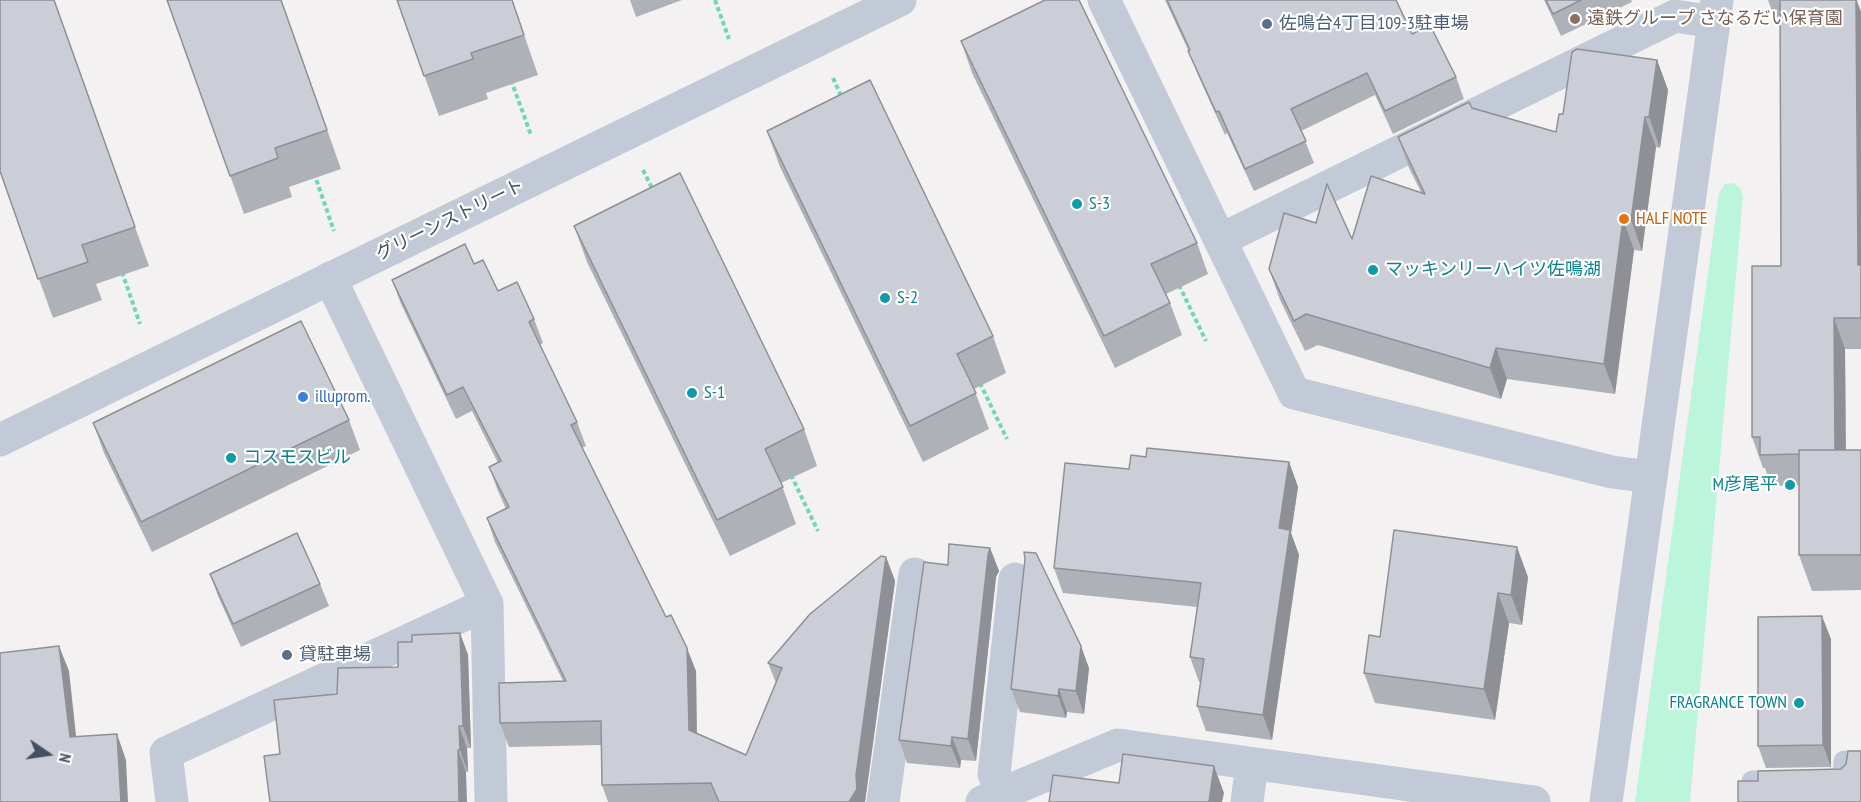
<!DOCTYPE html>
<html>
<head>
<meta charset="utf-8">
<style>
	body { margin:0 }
	#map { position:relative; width:1861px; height:802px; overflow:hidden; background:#f3f1f1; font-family:"PT Sans Narrow",sans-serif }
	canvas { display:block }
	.north { position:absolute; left:18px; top:724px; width:60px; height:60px; -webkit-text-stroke:4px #fff; paint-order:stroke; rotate:103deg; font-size:16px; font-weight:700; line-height:24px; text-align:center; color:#465061 }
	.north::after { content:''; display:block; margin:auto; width:21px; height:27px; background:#465061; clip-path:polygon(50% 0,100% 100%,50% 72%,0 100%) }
</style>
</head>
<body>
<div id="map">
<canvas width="1861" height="802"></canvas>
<div class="north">N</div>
</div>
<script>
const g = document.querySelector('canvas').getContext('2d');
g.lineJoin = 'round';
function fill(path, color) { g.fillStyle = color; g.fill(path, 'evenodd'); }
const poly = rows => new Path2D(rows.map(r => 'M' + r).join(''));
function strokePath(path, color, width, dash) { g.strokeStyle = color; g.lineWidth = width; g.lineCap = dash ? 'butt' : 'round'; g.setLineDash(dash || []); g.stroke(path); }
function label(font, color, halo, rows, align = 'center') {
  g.font = font + ' "PT Sans Narrow","Noto Sans JP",sans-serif'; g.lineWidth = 4.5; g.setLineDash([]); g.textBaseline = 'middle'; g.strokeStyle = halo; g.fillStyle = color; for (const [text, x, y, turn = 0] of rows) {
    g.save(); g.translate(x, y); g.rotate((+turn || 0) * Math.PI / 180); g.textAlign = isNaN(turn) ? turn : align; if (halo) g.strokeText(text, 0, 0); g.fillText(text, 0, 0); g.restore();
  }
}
const green = poly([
	[1733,183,1740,188,1743,196,1690,802,1635,802,1719,193,1725,184]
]);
const path = poly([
	[715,0,729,39],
	[833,78,842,98],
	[511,80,531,135],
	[643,170,653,190],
	[314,173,334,231],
	[122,272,140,324],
	[1179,285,1206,341],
	[980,383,1007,439],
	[791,475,818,531]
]);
const service = poly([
	[1829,780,1843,780,1844,761,1861,761],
	[1752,781,1786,781]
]);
const minor = poly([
	[1104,0,1294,393,1612,472,1651,477],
	[1220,240,1675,16,1714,22],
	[330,278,487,604,491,802],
	[1002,793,994,774,1015,579],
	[172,802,166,753,487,604],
	[883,802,915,574],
	[982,802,1118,745,1534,802],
	[1247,802,1252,764],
	[1606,802,1717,0]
]);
const tertiary = poly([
	[0,440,900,0]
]);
const wall = poly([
	[54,0,149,266,96,284,102,300,53,318,0,171],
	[167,0,281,0,341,169,289,187,292,197,244,214],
	[397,0,512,0,538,75,486,93,488,99,439,116],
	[630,0,682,0,636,17],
	[1165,0,1396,0,1412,34,1456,77,1464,99,1393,134,1375,95,1301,131,1314,163,1254,191,1227,133,1225,135,1197,73,1190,54],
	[1544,0,1631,0,1632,2,1561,36],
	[1768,0,1857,0,1861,12,1861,349,1845,349,1846,450,1861,450,1861,590,1812,591,1799,555,1799,485,1771,486,1765,468,1763,468,1752,437,1781,266,1780,24,1777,25],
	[961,41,1197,243,1208,274,1166,294,1170,303,1182,335,1115,368,972,73],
	[1657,60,1668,90,1660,148,1656,147,1642,251,1634,250,1615,394,1507,379,1501,399,1318,345,1305,351,1280,300,1269,269,1352,239,1421,192,1409,168,1398,137,1472,108,1556,132,1563,114],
	[767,131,993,336,1006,373,974,389,989,429,923,462,780,167],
	[574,226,804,429,817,466,781,483,796,524,730,556,587,262],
	[474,264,498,291,534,319,543,343,540,345,577,422,586,446,582,448,666,617,696,671,697,734,746,755,776,683,768,663,886,557,895,581,865,802,608,802,602,785,601,745,509,747,500,723,563,681,495,542,487,518,506,509,498,491,489,467,498,463,472,411,456,419,401,304,392,280],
	[349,420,360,450,152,552,104,453,93,423],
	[1146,457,1289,462,1298,487,1291,533,1299,555,1272,740,1206,731,1197,706,1201,682,1199,682,1190,657,1197,607,1063,593,1054,568,1129,469],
	[990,548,999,571,996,577,976,761,961,760,960,768,907,763,899,740,948,565],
	[210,574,320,584,329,606,241,647,218,596],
	[1528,577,1522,625,1509,623,1495,720,1375,703,1364,673,1380,637],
	[460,633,468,655,471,748,467,748,468,772,280,754,337,694,398,667,412,642],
	[1831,639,1831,767,1766,768,1758,746],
	[1089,668,1084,714,1067,712,1066,718,1020,712,1011,689]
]);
const shadedWall = poly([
	[1856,0,1861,12,1861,274,1858,265],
	[1657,60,1668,90,1660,148,1649,117],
	[1645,117,1656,147,1642,251,1631,220],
	[1623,219,1634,250,1615,394,1604,364],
	[1834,318,1845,349,1846,485,1835,454],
	[1496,348,1507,379,1501,399,1490,368],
	[1289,462,1298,487,1291,533,1299,555,1272,740,1263,715,1279,528],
	[1517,547,1528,577,1522,625,1511,595],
	[990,548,999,571,996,577,976,761,968,739,988,555],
	[886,557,895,581,865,802,849,802,856,775],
	[1498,593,1509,623,1495,720,1484,689],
	[1822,616,1831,639,1831,767,1823,745],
	[460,633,468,655,471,748,463,726],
	[59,646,69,671,79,763,70,737],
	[1081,646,1089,668,1084,714,1076,691],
	[687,648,696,671,697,754,689,730],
	[1059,689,1067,712,1066,718,1058,696],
	[459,726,467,748,468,772,460,750],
	[117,734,126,760,128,802,121,802],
	[952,737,961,760,960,768,951,746],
	[458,750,466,772,467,802,459,802],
	[1214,766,1224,793,1222,802,1209,802]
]);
const building = poly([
	[0,0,54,0,135,227,82,245,88,262,38,279,0,171,0,0],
	[167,0,281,0,327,130,275,148,278,158,230,176,167,0],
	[397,0,512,0,524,35,471,53,473,59,424,76,397,0],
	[1045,0,1079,0,1197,243,1151,264,1170,303,1104,336,961,41,1045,0],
	[1167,0,1396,0,1412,34,1430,25,1456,77,1385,111,1367,73,1291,109,1306,141,1245,169,1219,111,1216,112,1188,51,1190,50,1167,0],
	[1546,0,1581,0,1553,14,1546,0],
	[1780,0,1856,0,1858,265,1861,265,1861,318,1834,318,1835,450,1799,450,1799,454,1760,455,1760,437,1752,437,1752,266,1781,266,1780,0],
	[1577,49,1657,60,1649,117,1645,117,1631,220,1623,219,1604,364,1496,348,1490,368,1306,314,1294,321,1269,269,1284,213,1316,223,1327,184,1352,239,1371,176,1425,194,1398,137,1469,102,1472,108,1556,132,1559,114,1563,114,1572,52,1577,49],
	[870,80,993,336,957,354,976,393,910,426,767,131,870,80],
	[680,173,804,429,765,449,783,487,717,520,574,226,680,173],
	[465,244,474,264,483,260,498,291,517,282,534,319,529,322,577,422,571,425,666,617,671,615,687,648,689,730,746,755,782,668,768,663,810,614,881,556,886,557,856,775,857,789,849,802,719,802,711,783,602,785,601,721,500,723,499,683,566,681,487,518,509,507,489,467,501,461,463,387,447,395,392,280,465,244],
	[301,321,349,420,141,522,93,423,301,321],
	[1147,448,1289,462,1279,528,1290,530,1263,715,1197,706,1204,659,1190,657,1201,583,1054,568,1065,463,1129,469,1131,455,1146,457,1147,448],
	[1799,450,1861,450,1861,555,1799,555,1799,450],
	[1394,530,1517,547,1511,595,1498,593,1484,689,1364,673,1369,635,1380,637,1394,530],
	[297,533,320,584,233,624,210,574,297,533],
	[949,544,990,548,988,555,968,739,952,737,951,746,899,740,924,562,948,565,949,544],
	[1024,552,1036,553,1081,646,1076,691,1059,689,1058,696,1011,689,1025,559,1024,552],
	[1822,616,1823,745,1758,746,1758,617,1822,616],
	[460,633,463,726,459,726,460,750,458,750,459,802,270,802,264,756,280,754,274,700,337,694,338,668,398,667,398,642,412,642,412,635,460,633],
	[59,646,70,737,117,734,121,802,0,802,0,653,59,646],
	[1848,751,1861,751,1861,802,1738,802,1738,781,1758,781,1758,771,1841,769,1846,764,1848,751],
	[1123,754,1214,766,1209,802,1049,802,1053,775,1119,783,1123,754]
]);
const markers = [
	[1575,19,6,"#8d6e63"],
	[1267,24,6,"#5c6f8a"],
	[1077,204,6,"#0f9aa8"],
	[1624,219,6,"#e8710a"],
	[1373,270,6,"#0f9aa8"],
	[885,298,6,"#0f9aa8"],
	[692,393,6,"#0f9aa8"],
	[303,397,6,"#3f7fe0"],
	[231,458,6,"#0f9aa8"],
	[1790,485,6,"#0f9aa8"],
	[287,655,6,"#5c6f8a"],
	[1799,703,6,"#0f9aa8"]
];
const educationNames = [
	["遠鉄グループ さなるだい保育園",1587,19]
];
const serviceNames = [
	["佐鳴台4丁目109-3駐車場",1279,24],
	["貸駐車場",299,655]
];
const cultureNames = [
	["S-3",1089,204],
	["マッキンリーハイツ佐鳴湖",1385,270],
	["S-2",897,298],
	["S-1",704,393],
	["コスモスビル",243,458],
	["M彦尾平",1778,485,"right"],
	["FRAGRANCE TOWN",1787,703,"right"]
];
const foodNames = [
	["HALF NOTE",1636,219]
];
const streetNames = [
	["グリーンストリート",450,220,-26]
];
const shopNames = [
	["illuprom.",315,397]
];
fill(green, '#bbf5db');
strokePath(path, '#6ed8b6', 4, [4.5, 3]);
strokePath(service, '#c3cad7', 21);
strokePath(minor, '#c3cad7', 33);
strokePath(tertiary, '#c3cad7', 33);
fill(wall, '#afb1b9');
fill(shadedWall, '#8f9096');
fill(building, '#ccced7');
strokePath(building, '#8f9096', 1.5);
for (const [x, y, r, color] of markers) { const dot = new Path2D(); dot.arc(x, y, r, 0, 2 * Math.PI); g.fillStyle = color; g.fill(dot); strokePath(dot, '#fff', 2); }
label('18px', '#785e54', '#fff', educationNames, 'left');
label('18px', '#4e5e75', '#fff', serviceNames, 'left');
label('18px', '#0d838f', '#fff', cultureNames, 'left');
label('18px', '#c56008', '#fff', foodNames, 'left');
label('18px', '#465061', '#fff', streetNames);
label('18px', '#366cbe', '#fff', shopNames, 'left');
</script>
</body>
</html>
